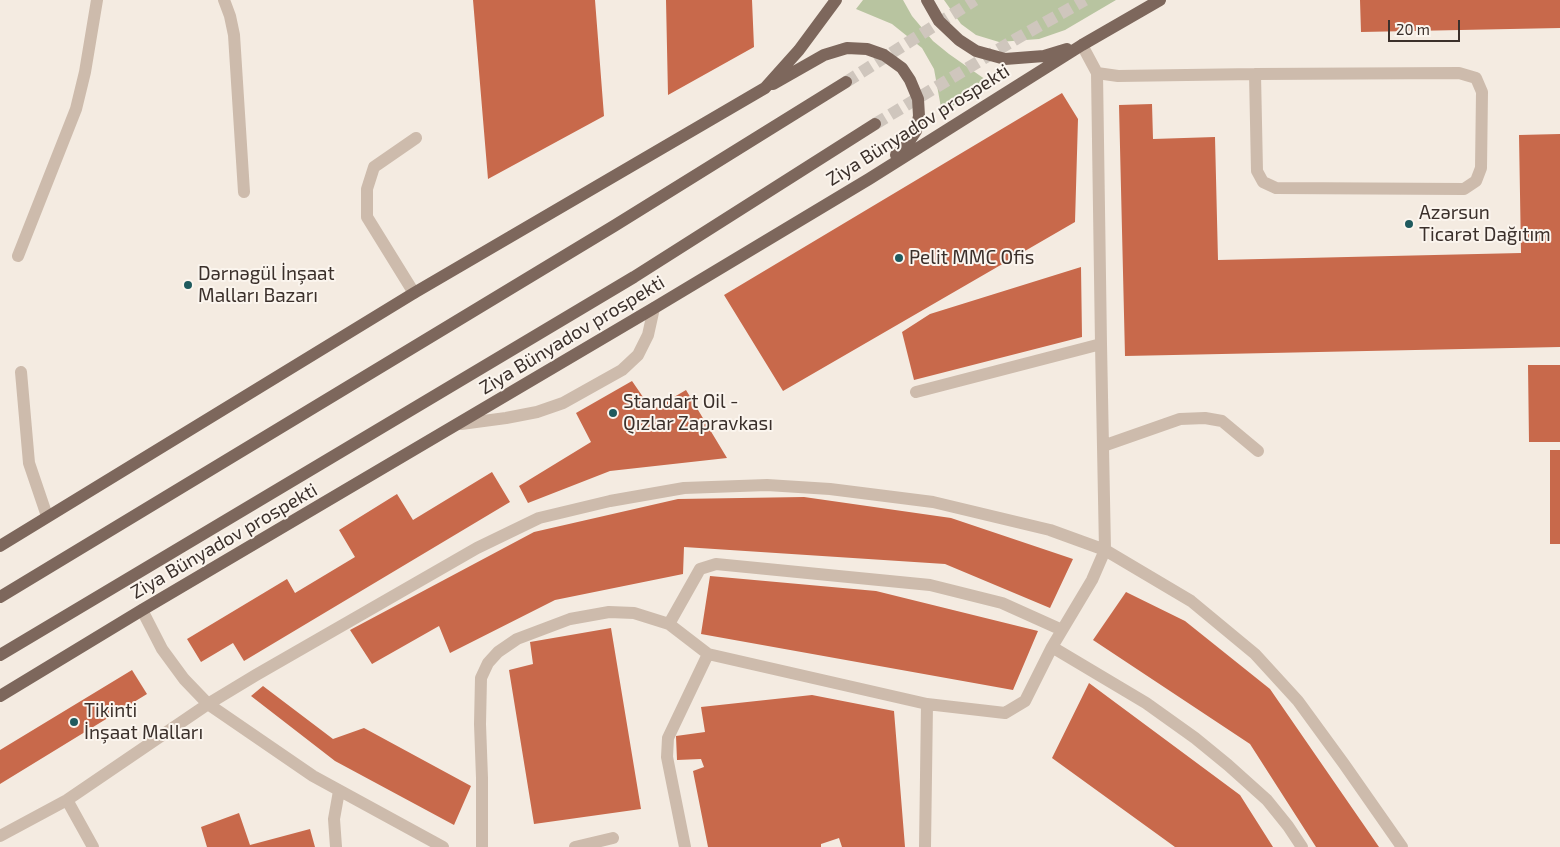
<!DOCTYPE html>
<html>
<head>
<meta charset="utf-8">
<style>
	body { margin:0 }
	#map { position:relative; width:1560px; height:847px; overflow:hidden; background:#f4ebe1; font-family:"Exo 2",sans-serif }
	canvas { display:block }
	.scale { position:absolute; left:1388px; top:20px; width:72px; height:22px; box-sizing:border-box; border:2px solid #3b302b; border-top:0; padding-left:6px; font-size:15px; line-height:18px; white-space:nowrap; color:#3b302b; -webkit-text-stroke:4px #fbf5ee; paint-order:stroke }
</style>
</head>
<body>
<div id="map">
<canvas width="1560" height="847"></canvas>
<div class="scale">20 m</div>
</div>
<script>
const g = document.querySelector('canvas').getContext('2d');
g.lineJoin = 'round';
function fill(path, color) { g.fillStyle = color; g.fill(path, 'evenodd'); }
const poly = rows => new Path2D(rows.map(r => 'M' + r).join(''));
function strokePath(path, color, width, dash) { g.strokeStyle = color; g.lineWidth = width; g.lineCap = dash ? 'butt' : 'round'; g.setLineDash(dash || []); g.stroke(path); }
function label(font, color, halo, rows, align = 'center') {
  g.font = font + ' "Exo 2",sans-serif'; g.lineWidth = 4; g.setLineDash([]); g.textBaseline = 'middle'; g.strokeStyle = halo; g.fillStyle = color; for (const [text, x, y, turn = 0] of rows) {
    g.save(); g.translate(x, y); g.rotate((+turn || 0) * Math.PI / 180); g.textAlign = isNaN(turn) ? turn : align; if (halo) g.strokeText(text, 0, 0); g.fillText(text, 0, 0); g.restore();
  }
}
const green = poly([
	[863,0,903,0,912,16,933,41,949,54,989,82,942,113,934,69,922,48,892,24,856,9],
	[944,0,1116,0,1065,30,1039,39,999,42,976,35,961,24]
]);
const building = poly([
	[473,0,595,0,604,116,488,179],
	[666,0,752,0,754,47,668,95],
	[1360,0,1560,0,1560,28,1361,32],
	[1062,93,1078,119,1075,222,783,391,724,295],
	[1152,104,1153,139,1215,137,1218,260,1521,253,1519,135,1560,134,1560,347,1125,356,1119,105],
	[1081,267,1082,337,914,380,902,332,930,314],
	[1528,365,1560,365,1560,442,1529,442],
	[632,381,652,410,686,390,727,458,610,471,528,503,519,486,591,442,576,413],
	[1550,450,1560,450,1560,544,1550,544],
	[492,472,510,502,244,661,233,643,201,662,187,639,287,579,295,593,355,557,339,530,397,494,413,520],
	[804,497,951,518,1073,559,1050,608,945,564,684,547,683,574,555,600,450,653,439,626,372,664,350,630,534,532,678,499],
	[710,576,876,591,1038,631,1013,690,701,634],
	[1126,592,1185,621,1270,689,1379,847,1316,847,1250,744,1093,640],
	[611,628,641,809,534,824,509,670,533,664,530,642],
	[132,670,147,694,0,784,0,750],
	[1089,683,1240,795,1273,847,1175,847,1052,758],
	[263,686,333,739,364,728,471,786,454,825,335,761,251,696],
	[812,695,894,711,905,847,842,847,839,838,821,844,821,847,708,847,693,771,704,767,701,759,677,760,676,736,705,732,701,707],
	[239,813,250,845,310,829,315,847,207,847,201,827]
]);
const majorTunnel = poly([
	[846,82,975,0],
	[875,124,1016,39,1085,0]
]);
const minor = poly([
	[224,0,230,16,234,35,244,192],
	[1097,73,1118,76,1255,74,1459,73,1476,78,1482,92,1481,168,1476,181,1464,189,1276,188,1263,182,1257,171,1255,74],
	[18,256,76,109,85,72,97,0],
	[414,293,367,217,367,189,374,167,416,138],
	[21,372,29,463,47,516],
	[916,392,1101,344,1097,73,1082,45],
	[461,424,506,418,537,412,563,403,622,370,638,355,648,335,654,308],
	[1103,446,1180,419,1205,418,1222,421,1258,451],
	[142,610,162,649,184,679,208,704,313,776,443,847],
	[669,624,700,569,716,564,930,585,1002,603,1062,630],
	[1052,647,1146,703,1195,738,1228,765,1267,800,1288,826,1302,847],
	[67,800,93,847],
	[0,836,67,800,208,704,256,675,477,548,539,518,610,501,684,488,767,485,830,489,933,502,1050,530,1105,550,1191,601,1255,654,1298,701,1344,764,1402,847],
	[336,847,334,819,339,791],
	[482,847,482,778,480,724,481,678,488,663,498,652,517,639,570,619,609,612,634,613,669,624,708,654,927,704,1005,713,1025,701,1052,647,1092,580,1105,550,1101,344],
	[575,847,613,838],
	[685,847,667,757,668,738,708,654],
	[925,847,927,704]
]);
const major = poly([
	[927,0,939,21,959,40,976,51,1005,59,1044,56,1067,49],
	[773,84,824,55,847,48,867,49,884,55,902,68,910,80,918,99,919,116,916,131,906,146,896,155],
	[0,546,414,293,765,88,799,50,836,0],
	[0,597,614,226,846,82],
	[0,655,634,277,875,124],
	[0,696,142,610,654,308,869,179,1082,45,1160,0]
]);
const markers = [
	[1409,224,5,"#1f5a5e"],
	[899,258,5,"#1f5a5e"],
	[188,285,5,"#1f5a5e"],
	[613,413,5,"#1f5a5e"],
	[74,722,5,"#1f5a5e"]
];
const streetNames = [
	["Ziya Bünyadov prospekti",918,125,-32],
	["Ziya Bünyadov prospekti",572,335,-31],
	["Ziya Bünyadov prospekti",224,541,-30]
];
const poiNames = [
	["Azərsun",1419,213],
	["Ticarət Dağıtım",1419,235],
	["Pelit MMC Ofis",909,258],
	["Dərnəgül İnşaat",198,274],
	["Malları Bazarı",198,296],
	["Standart Oil -",623,402],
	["Qızlar Zapravkası",623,424],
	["Tikinti",84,711],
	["İnşaat Malları",84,733]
];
fill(green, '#b8c4a0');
fill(building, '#c8694b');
strokePath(majorTunnel, '#cfc6bd', 12, [12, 6]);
strokePath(minor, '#cdbbac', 12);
strokePath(major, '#7d675c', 12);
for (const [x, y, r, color] of markers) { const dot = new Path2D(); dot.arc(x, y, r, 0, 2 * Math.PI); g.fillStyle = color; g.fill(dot); strokePath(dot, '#fbf5ee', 2); }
label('19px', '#3b302b', '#fbf5ee', streetNames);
label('19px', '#3b302b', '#fbf5ee', poiNames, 'left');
</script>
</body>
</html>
